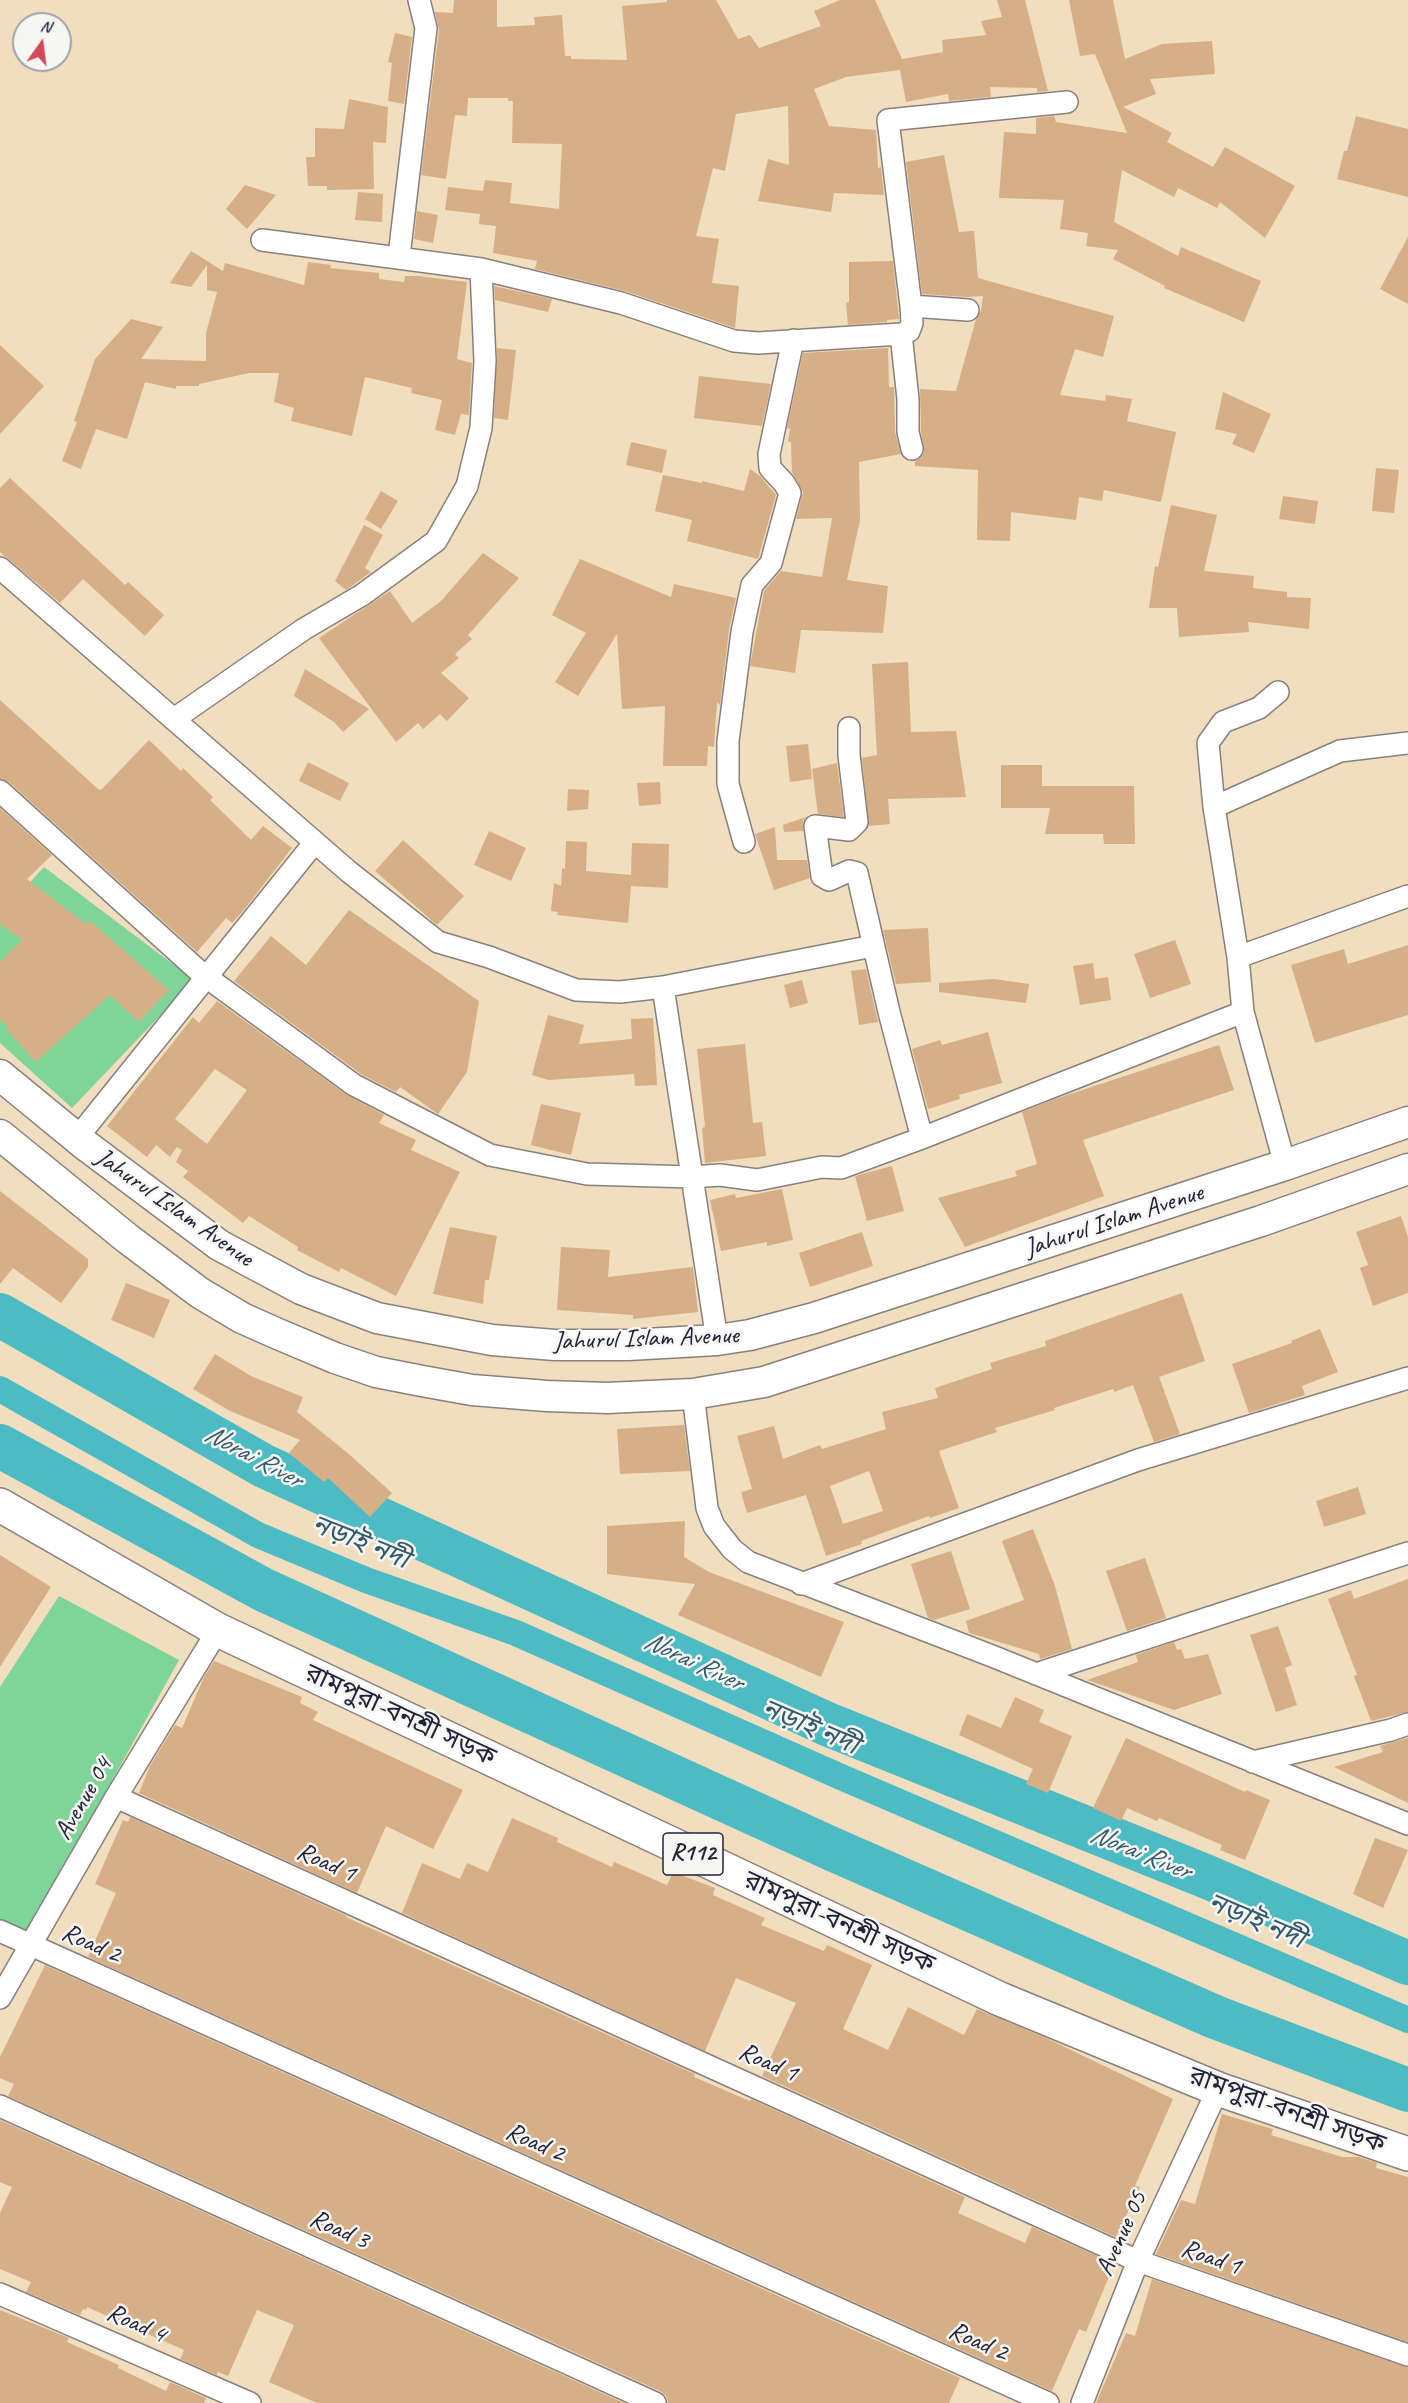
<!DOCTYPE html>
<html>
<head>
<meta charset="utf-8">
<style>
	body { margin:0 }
	#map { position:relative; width:1408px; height:2403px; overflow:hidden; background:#f0debf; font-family:Caveat,sans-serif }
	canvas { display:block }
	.north { position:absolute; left:12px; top:12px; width:60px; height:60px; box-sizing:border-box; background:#f6f6f2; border:2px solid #a1a1a9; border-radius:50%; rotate:14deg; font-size:16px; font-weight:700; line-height:24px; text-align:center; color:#22223b }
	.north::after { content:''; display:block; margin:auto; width:21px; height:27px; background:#d1495b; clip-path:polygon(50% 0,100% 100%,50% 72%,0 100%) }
</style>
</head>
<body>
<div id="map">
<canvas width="1408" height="2403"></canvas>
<div class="north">N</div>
</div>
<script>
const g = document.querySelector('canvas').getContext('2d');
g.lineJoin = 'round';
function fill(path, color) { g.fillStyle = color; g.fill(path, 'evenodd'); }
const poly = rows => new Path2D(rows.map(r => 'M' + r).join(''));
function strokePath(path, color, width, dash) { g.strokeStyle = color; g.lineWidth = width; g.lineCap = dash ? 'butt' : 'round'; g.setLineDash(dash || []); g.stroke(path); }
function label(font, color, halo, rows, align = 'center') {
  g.font = font + ' Caveat,"Noto Sans Bengali",sans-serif'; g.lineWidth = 5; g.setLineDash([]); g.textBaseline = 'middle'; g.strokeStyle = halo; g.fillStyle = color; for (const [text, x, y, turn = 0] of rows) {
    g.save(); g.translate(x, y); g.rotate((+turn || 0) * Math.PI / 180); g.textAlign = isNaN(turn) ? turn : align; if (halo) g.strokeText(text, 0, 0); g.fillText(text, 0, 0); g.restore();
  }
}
const green = poly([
	[44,867,194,980,72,1108,0,1043,0,915],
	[59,1596,179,1660,25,1937,0,1923,0,1687]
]);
const canal = poly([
	[0,1389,258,1535,366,1580,516,1633,841,1777,1408,2020]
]);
const river = poly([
	[0,1315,264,1466,827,1724,1205,1876,1408,1963],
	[0,1446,264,1590,832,1849,1215,2017,1408,2090]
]);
const building = poly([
	[454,0,497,0,497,27,535,25,534,17,562,15,565,56,571,56,571,59,627,60,622,6,667,2,667,0,716,0,738,39,750,35,759,48,821,26,814,11,840,0,875,0,902,59,943,52,942,40,986,35,981,21,1002,17,997,0,1025,0,1048,91,1037,92,1037,88,990,87,991,97,949,101,948,94,906,102,900,70,846,77,814,89,829,126,876,130,878,168,881,167,884,195,834,193,831,212,758,201,768,159,789,165,788,106,736,114,725,171,713,168,696,236,719,239,712,283,739,286,735,328,625,291,535,269,537,261,493,253,496,226,479,224,480,214,445,210,448,187,483,191,485,180,512,183,510,203,559,209,561,164,562,144,512,143,513,101,508,101,508,98,468,98,467,116,455,115,446,179,421,175,439,30,435,12,453,13],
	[1069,0,1113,0,1125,59,1162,44,1212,41,1215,74,1150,79,1156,94,1123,107,1172,133,1167,142,1213,167,1225,147,1295,186,1265,238,1220,202,1217,208,1178,188,1174,197,1122,170,1114,222,1178,256,1181,247,1261,281,1244,322,1164,288,1165,286,1113,259,1118,250,1086,246,1088,233,1060,229,1064,200,999,198,1004,132,1036,134,1036,118,1054,116,1056,122,1127,133,1095,54,1080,56],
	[395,33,412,37,404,104,388,101,392,63,388,62],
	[349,99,388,107,386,143,373,142,374,189,327,190,327,186,308,186,306,157,315,157,315,128,344,129],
	[1356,116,1408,129,1408,197,1337,179,1344,151,1347,151],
	[944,155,959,232,974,231,978,278,1114,316,1103,357,1075,349,1060,395,1105,401,1106,395,1132,399,1127,421,1176,432,1161,502,1104,490,1102,501,1079,497,1076,520,1011,512,1010,541,977,540,978,470,915,466,915,461,921,458,924,452,921,431,920,389,956,391,976,319,981,311,983,296,966,297,922,294,906,162],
	[245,185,276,195,247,229,226,209],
	[358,192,383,194,382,222,355,220],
	[417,211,438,215,433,243,414,239],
	[1408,237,1408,304,1380,289],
	[191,251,223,271,225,263,304,285,308,262,331,265,330,268,379,273,379,279,404,282,405,276,418,276,467,282,457,359,472,363,469,415,461,414,455,435,435,430,442,400,411,393,412,388,365,377,352,436,291,421,294,408,274,402,279,373,249,373,199,384,199,386,176,386,176,389,145,382,127,439,96,429,81,469,62,461,77,422,74,421,95,359,131,319,163,327,141,359,206,361,206,333,217,292,207,290,207,265,191,287,170,283],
	[893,261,899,319,887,320,887,322,848,325,846,303,849,302,849,262],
	[494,286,552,299,548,312,495,300],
	[0,345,44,386,0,434],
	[497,348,516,350,508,420,494,418],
	[888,348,889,387,894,387,895,432,901,454,859,462,860,520,847,580,888,586,883,633,801,630,795,673,750,666,764,591,781,571,822,577,832,518,796,519,803,492,792,472,791,442,788,442,790,429,787,428,803,353],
	[699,376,771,384,762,426,694,418],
	[1223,392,1271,414,1254,453,1232,444,1237,434,1215,429],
	[631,442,667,450,662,473,626,465],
	[1376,468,1399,470,1394,513,1372,511],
	[750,469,760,476,776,495,758,559,687,541,692,520,655,511,663,475,702,483,702,481,744,491],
	[10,478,125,585,128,582,164,615,145,636,83,579,60,603,0,552,0,488],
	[381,491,398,501,381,529,365,519],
	[1283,496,1318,501,1315,524,1279,519],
	[1171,505,1217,515,1204,571,1254,576,1253,588,1287,592,1287,597,1311,598,1309,629,1248,622,1249,632,1179,637,1177,608,1149,608,1155,566,1158,567],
	[364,525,383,535,365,568,371,572,346,590,335,581],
	[483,553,519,578,468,635,472,639,455,654,459,658,441,673,469,698,447,721,440,714,423,729,418,723,396,742,319,638,390,591,412,623,441,601],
	[580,559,671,597,674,584,736,598,729,630,720,705,717,702,714,747,708,746,707,766,663,766,665,706,622,709,617,634,578,696,555,682,586,633,552,615],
	[908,662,911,732,956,731,966,797,888,799,890,824,869,826,862,758,877,755,872,664],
	[305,669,369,709,343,732,334,722,294,696],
	[0,700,98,789,101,790,149,740,181,771,183,768,213,797,210,800,251,840,263,826,292,848,243,911,232,923,226,918,197,952,9,782,0,779],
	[808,744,812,779,790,782,786,746],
	[308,762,349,783,340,801,299,781],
	[837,763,844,817,818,814,812,769],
	[1001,765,1042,765,1042,786,1134,786,1135,844,1104,844,1103,834,1045,834,1050,808,1001,808],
	[660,782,661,804,639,806,637,783],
	[568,789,589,790,588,809,567,811],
	[0,808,52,855,27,879,86,924,89,920,169,990,139,1022,110,995,36,1062,7,1030,9,1028,0,1019,0,962,22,940,0,924],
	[806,817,803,821,803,831,784,832,783,825],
	[775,827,777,860,807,860,810,878,774,890,755,834],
	[489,831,526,848,511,881,474,865],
	[403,840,464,896,437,925,375,871],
	[566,841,587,842,586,871,631,875,632,843,669,844,668,888,631,886,628,923,557,915,558,912,551,911,554,883,561,886,562,868,565,869],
	[349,910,479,1001,467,1072,438,1114,400,1087,396,1092,361,1074,234,981,271,936,306,965],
	[928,928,931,982,896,984,883,930],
	[1175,940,1191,984,1150,998,1134,954],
	[1408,945,1408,1015,1315,1043,1291,965,1344,949,1348,964],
	[1093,963,1095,979,1108,977,1111,1000,1080,1005,1073,966],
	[866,969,878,1022,859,1025,851,971],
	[994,979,1029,984,1026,1003,939,992,939,983],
	[802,980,808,1003,790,1008,784,985],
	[217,1001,347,1095,384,1115,379,1123,416,1140,411,1150,460,1172,396,1296,341,1268,339,1272,297,1250,298,1247,249,1216,243,1223,183,1177,188,1171,176,1162,182,1150,177,1147,170,1157,156,1145,147,1157,107,1126,193,1017,199,1023],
	[215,1069,247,1090,207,1144,175,1119],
	[548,1015,584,1025,579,1044,632,1039,631,1019,653,1018,657,1085,635,1086,634,1074,549,1080,532,1075],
	[988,1032,1002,1083,959,1095,960,1099,928,1109,912,1049,940,1040,942,1045],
	[745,1044,753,1123,762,1122,766,1156,705,1163,702,1128,705,1127,697,1049],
	[1219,1045,1234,1090,1083,1140,1104,1196,965,1247,938,1198,1017,1176,1015,1171,1037,1164,1022,1112,1058,1098],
	[541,1104,581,1113,571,1155,531,1145],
	[892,1166,904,1211,867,1221,855,1176],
	[782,1189,793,1240,767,1246,767,1242,721,1251,710,1200,735,1194,736,1198],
	[0,1191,88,1259,88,1267,61,1303,13,1268,0,1284],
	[1401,1216,1408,1237,1408,1293,1373,1306,1360,1268,1368,1265,1356,1232],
	[450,1227,497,1236,489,1280,485,1280,483,1304,433,1294],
	[862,1232,873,1266,810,1287,799,1253],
	[561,1247,610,1250,608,1277,693,1267,698,1312,633,1319,633,1315,557,1310],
	[126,1283,170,1300,154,1338,111,1320],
	[1182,1293,1205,1361,1159,1377,1180,1434,1154,1442,1133,1385,1114,1392,1113,1389,1054,1408,1055,1410,995,1428,997,1432,939,1451,959,1508,930,1518,929,1516,861,1541,862,1544,826,1556,806,1495,747,1513,741,1492,752,1489,737,1436,774,1426,783,1459,820,1445,822,1449,886,1429,882,1412,938,1398,935,1388,992,1369,990,1363,1046,1346,1045,1341],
	[869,1471,883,1511,843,1524,830,1486],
	[1320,1329,1338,1372,1302,1386,1305,1395,1249,1413,1232,1364,1292,1343,1291,1341],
	[215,1354,251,1376,303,1397,297,1412,350,1455,392,1493,370,1517,328,1478,324,1482,289,1453,300,1440,230,1411,193,1389],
	[684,1425,690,1471,620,1474,617,1429],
	[1358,1487,1366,1514,1324,1527,1316,1501],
	[685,1521,684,1557,709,1572,844,1622,821,1677,678,1615,695,1584,607,1574,607,1526],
	[1033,1529,1055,1586,1072,1649,1040,1659,1039,1654,969,1633,966,1621,1024,1600,1002,1541],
	[951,1551,970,1609,934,1620,928,1618,911,1564],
	[0,1555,51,1587,0,1667],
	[1145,1558,1166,1618,1127,1631,1106,1571],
	[1408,1579,1408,1712,1371,1721,1354,1676,1357,1675,1328,1599,1351,1590,1354,1599],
	[1278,1626,1292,1665,1285,1668,1297,1705,1276,1712,1250,1635],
	[1174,1642,1177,1650,1181,1649,1185,1659,1208,1654,1222,1694,1174,1710,1087,1680,1138,1662,1136,1655],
	[214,1661,302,1697,300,1703,318,1712,313,1720,463,1790,433,1849,386,1826,357,1893,139,1793,150,1766,175,1725,182,1728,204,1677],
	[1015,1697,1044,1710,1039,1722,1072,1736,1048,1793,1026,1784,1033,1769,959,1735,967,1714,1001,1728],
	[1126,1738,1245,1792,1246,1790,1270,1800,1245,1860,1220,1850,1222,1845,1159,1818,1157,1821,1127,1808,1121,1821,1093,1808],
	[1408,1738,1408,1803,1334,1767,1383,1752,1380,1746],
	[130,1817,347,1916,346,1917,695,2074,694,2077,750,2101,751,2099,965,2197,958,2213,1025,2243,1032,2227,1106,2260,1101,2270,1110,2274,1086,2332,1079,2329,1052,2391,88,1957,116,1893,95,1884,123,1820,128,1822],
	[512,1818,558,1838,557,1842,612,1867,614,1862,667,1885,673,1872,715,1888,713,1895,765,1918,761,1925,824,1951,827,1945,872,1965,843,2029,888,2050,908,2007,964,2035,977,2009,1046,2038,1173,2099,1135,2186,1140,2187,1116,2237,762,2076,796,2003,736,1978,705,2051,402,1913,422,1863,460,1879,467,1863,488,1872],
	[1375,1838,1408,1850,1383,1908,1353,1894],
	[45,1965,960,2378,949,2403,668,2403,666,2396,660,2391,8,2096,14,2084,0,2078,0,2057],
	[1222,2114,1273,2129,1271,2135,1342,2157,1359,2157,1377,2163,1376,2168,1408,2177,1408,2342,1156,2254,1181,2200,1195,2204],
	[0,2120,624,2403,317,2403,269,2382,294,2325,257,2310,228,2376,218,2372,217,2375,180,2359,184,2350,87,2307,86,2310,83,2309,80,2315,26,2292,31,2282,0,2269,0,2213,12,2187,0,2182],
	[1152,2279,1408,2367,1408,2403,1096,2403,1126,2333,1135,2336],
	[0,2310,69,2338,67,2342,119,2365,118,2368,166,2391,170,2382,206,2398,204,2403,0,2403]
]);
const street = poly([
	[262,240,481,269,621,303,734,341,758,343,901,334,909,331,912,323,911,306],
	[399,256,426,28,419,0],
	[968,310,911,306,888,120,1067,102],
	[901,334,908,399,908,432,912,449],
	[0,568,348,871,438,942,489,957,576,990,620,992,663,987,873,946],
	[174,719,304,629,362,595,436,541,467,486,481,428,485,361,481,269],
	[849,728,849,755,857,822,849,830,815,826,822,876,829,880,849,871,857,873,889,1012,922,1138],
	[0,791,201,973,354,1085,490,1155,587,1174,692,1177,720,1175,757,1180,822,1167,841,1168,922,1138,1243,1012],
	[1214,807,1208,743,1223,722,1259,708,1278,692],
	[744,842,728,784,728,741,742,632,752,585,771,563,790,493,784,483,770,468,769,454,793,340],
	[1238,957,1214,807,1340,751,1408,743],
	[663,987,717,1340],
	[77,1138,315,842],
	[1285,1165,1243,1012,1238,957,1408,896],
	[693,1394,707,1508,714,1526,732,1549,748,1562,992,1656,1408,1824],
	[801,1584,1138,1460,1408,1378],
	[1036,1674,1408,1553],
	[1253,1762,1391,1730,1408,1724],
	[116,1797,1138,2261,1408,2355],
	[0,1931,1048,2403],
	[0,1998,116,1797,218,1630],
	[0,2106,655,2403],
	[0,2294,250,2403],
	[1082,2403,1138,2261,1218,2089]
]);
const secondary = poly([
	[0,1075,84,1144,219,1245,301,1289,377,1318,492,1340,555,1345,628,1345,717,1340,750,1335,814,1318,1285,1165,1408,1122],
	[0,1135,128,1239,200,1293,242,1318,278,1334,335,1358,376,1372,422,1381,472,1390,547,1396,607,1398,693,1394,764,1382,1261,1221,1408,1169]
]);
const primary = poly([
	[0,1505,218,1630,1000,1999,1218,2089,1408,2154]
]);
const shields = [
	[693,1854,60]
];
const shieldNames = [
	["R112",693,1854]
];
const streetNames = [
	["Jahurul Islam Avenue",174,1208,35],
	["Jahurul Islam Avenue",1114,1221,-18],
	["Jahurul Islam Avenue",646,1339,-2],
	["রামপুরা-বনশ্রী সড়ক",400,1716,25],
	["Avenue 04",84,1799,-60],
	["Road 1",326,1863,24],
	["রামপুরা-বনশ্রী সড়ক",839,1923,25],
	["Road 2",91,1944,24],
	["Road 1",768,2063,24],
	["রামপুরা-বনশ্রী সড়ক",1287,2111,20],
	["Road 2",535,2143,24],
	["Road 3",339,2230,24],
	["Avenue 05",1122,2234,-66],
	["Road 1",1211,2258,19],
	["Road 4",136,2324,24],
	["Road 2",978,2342,24]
];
const waterNames = [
	["Norai River",253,1457,28],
	["নড়াই নদী",360,1543,22],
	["Norai River",693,1662,25],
	["নড়াই নদী",810,1728,23],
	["Norai River",1140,1853,22],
	["নড়াই নদী",1256,1922,23]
];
fill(green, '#7fd497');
strokePath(canal, '#4dbbc3', 26);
strokePath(river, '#4dbbc3', 44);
fill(building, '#d6af87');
strokePath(street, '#89807d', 24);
strokePath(secondary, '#89807d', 33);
strokePath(primary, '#89807d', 36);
strokePath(street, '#fff', 21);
strokePath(secondary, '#fff', 30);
strokePath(primary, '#fff', 33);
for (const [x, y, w] of shields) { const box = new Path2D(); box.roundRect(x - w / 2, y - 21, w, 42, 4.5); g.fillStyle = '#f6f6f2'; g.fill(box); strokePath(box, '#22223b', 1.5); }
label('bold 24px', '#22223b', null, shieldNames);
label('26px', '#22223b', '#f6f6f2', streetNames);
label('italic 27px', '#31586b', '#f6f6f2', waterNames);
</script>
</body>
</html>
